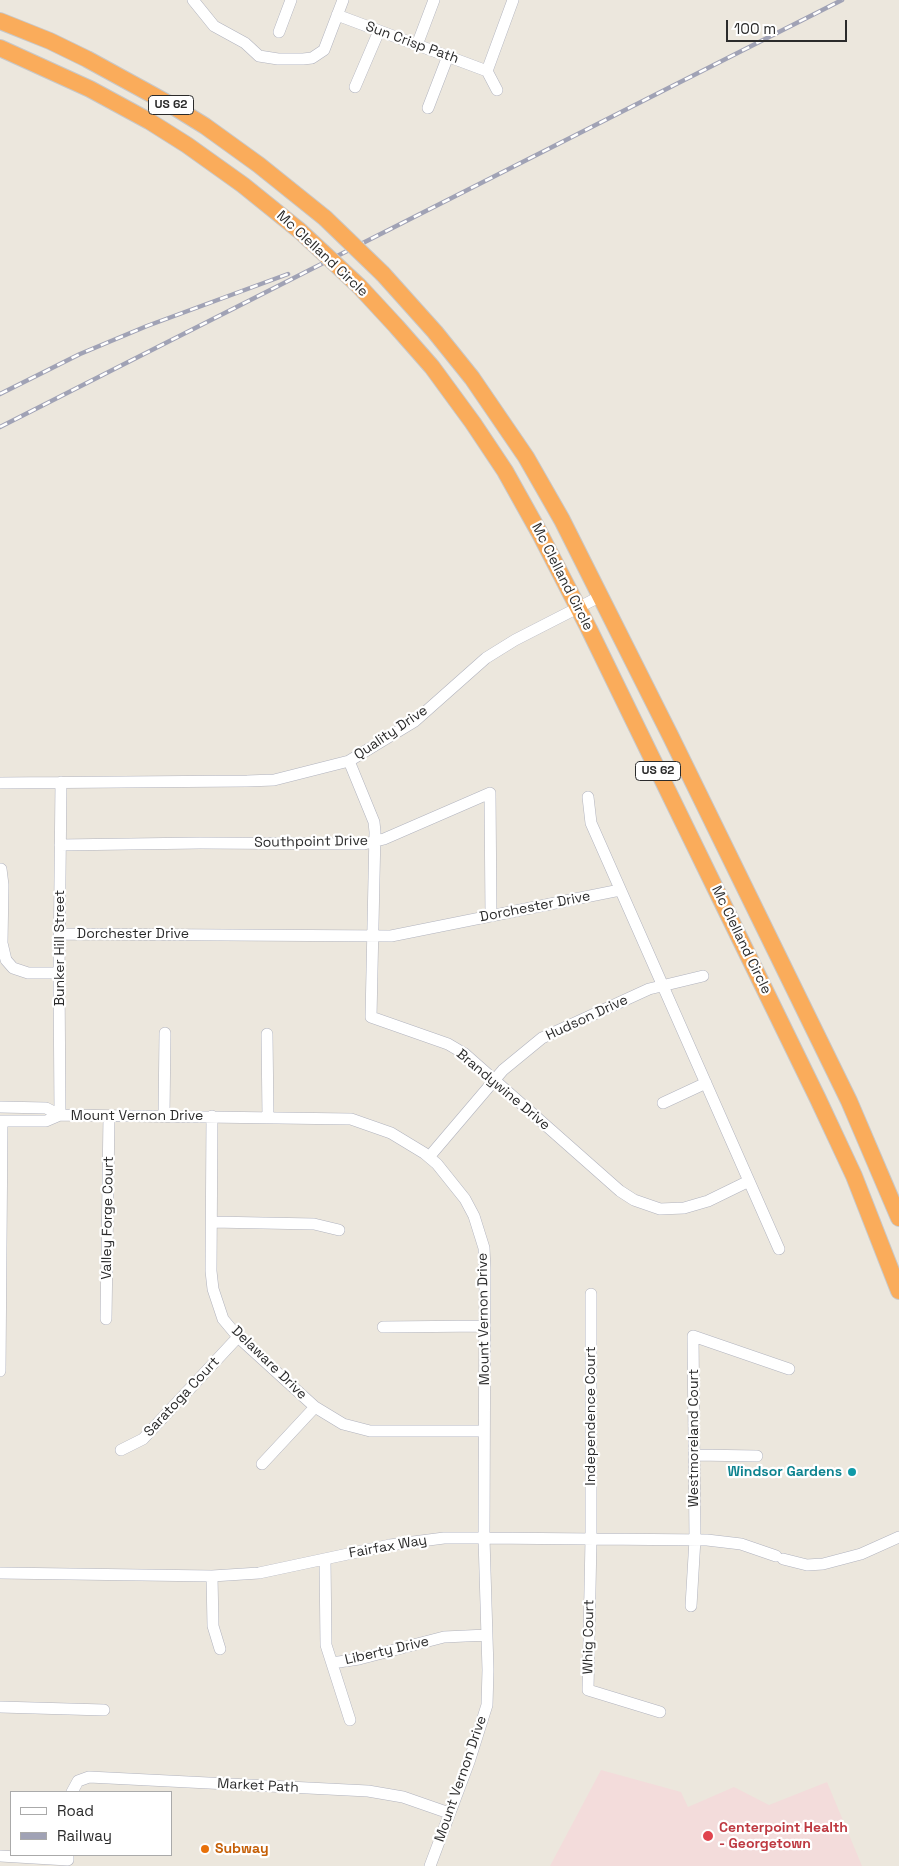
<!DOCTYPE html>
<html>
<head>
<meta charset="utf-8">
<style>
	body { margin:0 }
	#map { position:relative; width:899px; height:1866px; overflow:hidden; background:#ece7dd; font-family:"Space Grotesk",sans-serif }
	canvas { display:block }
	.legend { position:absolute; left:10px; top:1791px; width:162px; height:65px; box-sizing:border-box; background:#fff; border:1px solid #aaa; margin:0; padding:6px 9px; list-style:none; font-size:15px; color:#2b2b2b }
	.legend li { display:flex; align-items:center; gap:10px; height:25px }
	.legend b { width:25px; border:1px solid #aaa }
	.scale { position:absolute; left:726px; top:20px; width:121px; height:22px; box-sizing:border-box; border:2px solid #2b2b2b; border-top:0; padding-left:6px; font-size:15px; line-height:18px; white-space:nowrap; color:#2b2b2b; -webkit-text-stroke:4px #fff; paint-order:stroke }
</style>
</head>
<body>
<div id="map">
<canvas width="899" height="1866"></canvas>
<ul class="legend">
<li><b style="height:6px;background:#fff"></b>Road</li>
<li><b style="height:6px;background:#a0a2b5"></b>Railway</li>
</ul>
<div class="scale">100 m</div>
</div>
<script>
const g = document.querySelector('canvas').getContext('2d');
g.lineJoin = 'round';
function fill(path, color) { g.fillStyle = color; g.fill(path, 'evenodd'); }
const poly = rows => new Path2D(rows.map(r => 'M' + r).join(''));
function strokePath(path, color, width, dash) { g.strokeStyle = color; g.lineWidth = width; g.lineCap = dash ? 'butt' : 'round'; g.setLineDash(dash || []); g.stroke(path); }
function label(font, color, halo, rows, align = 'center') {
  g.font = font + ' "Space Grotesk",sans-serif'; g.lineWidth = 4.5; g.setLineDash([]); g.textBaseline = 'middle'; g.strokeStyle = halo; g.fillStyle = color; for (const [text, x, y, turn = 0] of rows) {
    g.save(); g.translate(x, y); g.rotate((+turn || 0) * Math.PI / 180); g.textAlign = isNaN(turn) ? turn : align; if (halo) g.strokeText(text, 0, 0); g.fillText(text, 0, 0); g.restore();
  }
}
const medical = poly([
	[601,1770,681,1792,688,1807,734,1787,769,1805,827,1782,862,1866,550,1866]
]);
const minor = poly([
	[193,0,214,26,245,43,259,56,278,59,303,59,312,58,324,50,343,0],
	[337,15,487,71,497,90],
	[279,32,291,0],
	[417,45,434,0],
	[487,71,513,0],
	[355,87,379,31],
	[428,108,448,56],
	[349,761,374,822,375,832,371,1017,448,1044,465,1054,620,1191,634,1200,660,1209,684,1208,708,1201,749,1181],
	[0,783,247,781,274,780,349,761,415,721,486,658,515,640,601,596],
	[588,797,591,823,779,1249],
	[60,845,200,843,364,844,384,839,490,793,491,916],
	[1,869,3,885,2,943,6,960,13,968,28,973,59,973],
	[59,934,391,936,620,890],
	[267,1034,268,1117],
	[663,1103,706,1083],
	[0,1107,46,1108,60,1115],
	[60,1115,59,973,61,782],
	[164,1116,165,1033],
	[212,1116,211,1271,213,1289,223,1319,238,1337,315,1407,343,1424,370,1431,484,1431],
	[0,1121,46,1121,60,1115,351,1119,391,1133,424,1153,437,1164,465,1199,474,1216,484,1248,485,1269,484,1538,488,1670,487,1705,469,1762,430,1866],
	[429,1157,503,1070,542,1038,649,989,703,976],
	[212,1222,314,1224,339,1230],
	[591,1294,591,1539,588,1690,660,1712],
	[106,1319,109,1116],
	[383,1327,485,1326],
	[0,1371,2,1121],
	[121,1450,143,1439,238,1337],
	[695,1455,757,1456],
	[262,1464,315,1407],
	[325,1559,326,1645,350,1720],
	[783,1559,807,1565,823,1564,861,1554,899,1537],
	[0,1573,212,1576,259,1573,390,1545,444,1538,484,1538,707,1540,741,1544,776,1556],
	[212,1576,213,1626,220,1649],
	[691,1606,695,1539,693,1336,789,1369],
	[332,1663,359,1659,444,1637,487,1635],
	[0,1707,104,1710],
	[72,1792,78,1781,89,1777,368,1791,403,1797,449,1813],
	[0,1856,68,1860,68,1855]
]);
const highway = poly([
	[0,21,50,41,87,59,171,105,205,126,259,165,325,218],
	[0,48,90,89,149,121,187,145,243,185,300,231],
	[383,274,435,332,472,378,526,457,562,520,671,737,849,1101,899,1218],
	[359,286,396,326,432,367,473,423,505,471,539,532,589,629,818,1099,854,1176,899,1291]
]);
const rail = poly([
	[0,394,80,354,147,326,288,274],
	[0,427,842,0]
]);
const highwayBridge = poly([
	[325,218,383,274],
	[300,231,359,286]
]);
const markers = [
	[852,1472,5,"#0f9aa8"],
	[708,1836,6,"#e0444e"],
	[205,1849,5,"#e8710a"]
];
const shields = [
	[171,105,45],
	[658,771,45]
];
const shieldNames = [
	["US 62",171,105],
	["US 62",658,771]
];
const streetNames = [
	["Sun Crisp Path",412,43,20],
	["Mc Clelland Circle",322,254,43],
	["Mc Clelland Circle",562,577,63],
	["Quality Drive",391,733,-34],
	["Southpoint Drive",311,842,-1],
	["Dorchester Drive",535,907,-11],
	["Dorchester Drive",133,934],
	["Mc Clelland Circle",741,940,64],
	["Bunker Hill Street",60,948,-90],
	["Hudson Drive",587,1018,-25],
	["Brandywine Drive",503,1090,40],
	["Mount Vernon Drive",137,1116],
	["Valley Forge Court",108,1218,-89],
	["Mount Vernon Drive",484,1319,-91],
	["Delaware Drive",269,1363,44],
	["Saratoga Court",182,1397,-47],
	["Independence Court",591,1416,-90],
	["Westmoreland Court",694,1438,-90],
	["Fairfax Way",388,1547,-10],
	["Whig Court",589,1637,-89],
	["Liberty Drive",387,1651,-13],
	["Mount Vernon Drive",461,1779,-71],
	["Market Path",258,1786,3]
];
const cultureNames = [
	["Windsor Gardens",842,1472]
];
const healthNames = [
	["Centerpoint Health",719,1828],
	["- Georgetown",719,1844]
];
const foodNames = [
	["Subway",215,1849]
];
fill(medical, '#f3dcdb');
strokePath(minor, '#b1b3be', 12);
strokePath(highway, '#c8c8c8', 18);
strokePath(minor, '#fff', 11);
strokePath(highway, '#faac5b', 16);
strokePath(rail, '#a0a2b5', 4.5);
strokePath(rail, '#fff', 2.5, [8]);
strokePath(highwayBridge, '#c8c8c8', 18, []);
strokePath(highwayBridge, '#faac5b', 16);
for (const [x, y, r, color] of markers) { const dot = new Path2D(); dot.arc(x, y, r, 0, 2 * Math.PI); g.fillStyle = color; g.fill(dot); strokePath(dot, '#fff', 2); }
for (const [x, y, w] of shields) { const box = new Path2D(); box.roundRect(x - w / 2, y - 9.5, w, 19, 4); g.fillStyle = '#fff'; g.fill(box); strokePath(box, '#2b2b2b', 1); }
label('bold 12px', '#2b2b2b', null, shieldNames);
label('14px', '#2b2b2b', '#fff', streetNames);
label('bold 14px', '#0d838f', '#fff', cultureNames, 'right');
label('bold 14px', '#be3a42', '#fff', healthNames, 'left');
label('bold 14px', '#c56008', '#fff', foodNames, 'left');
</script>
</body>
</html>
